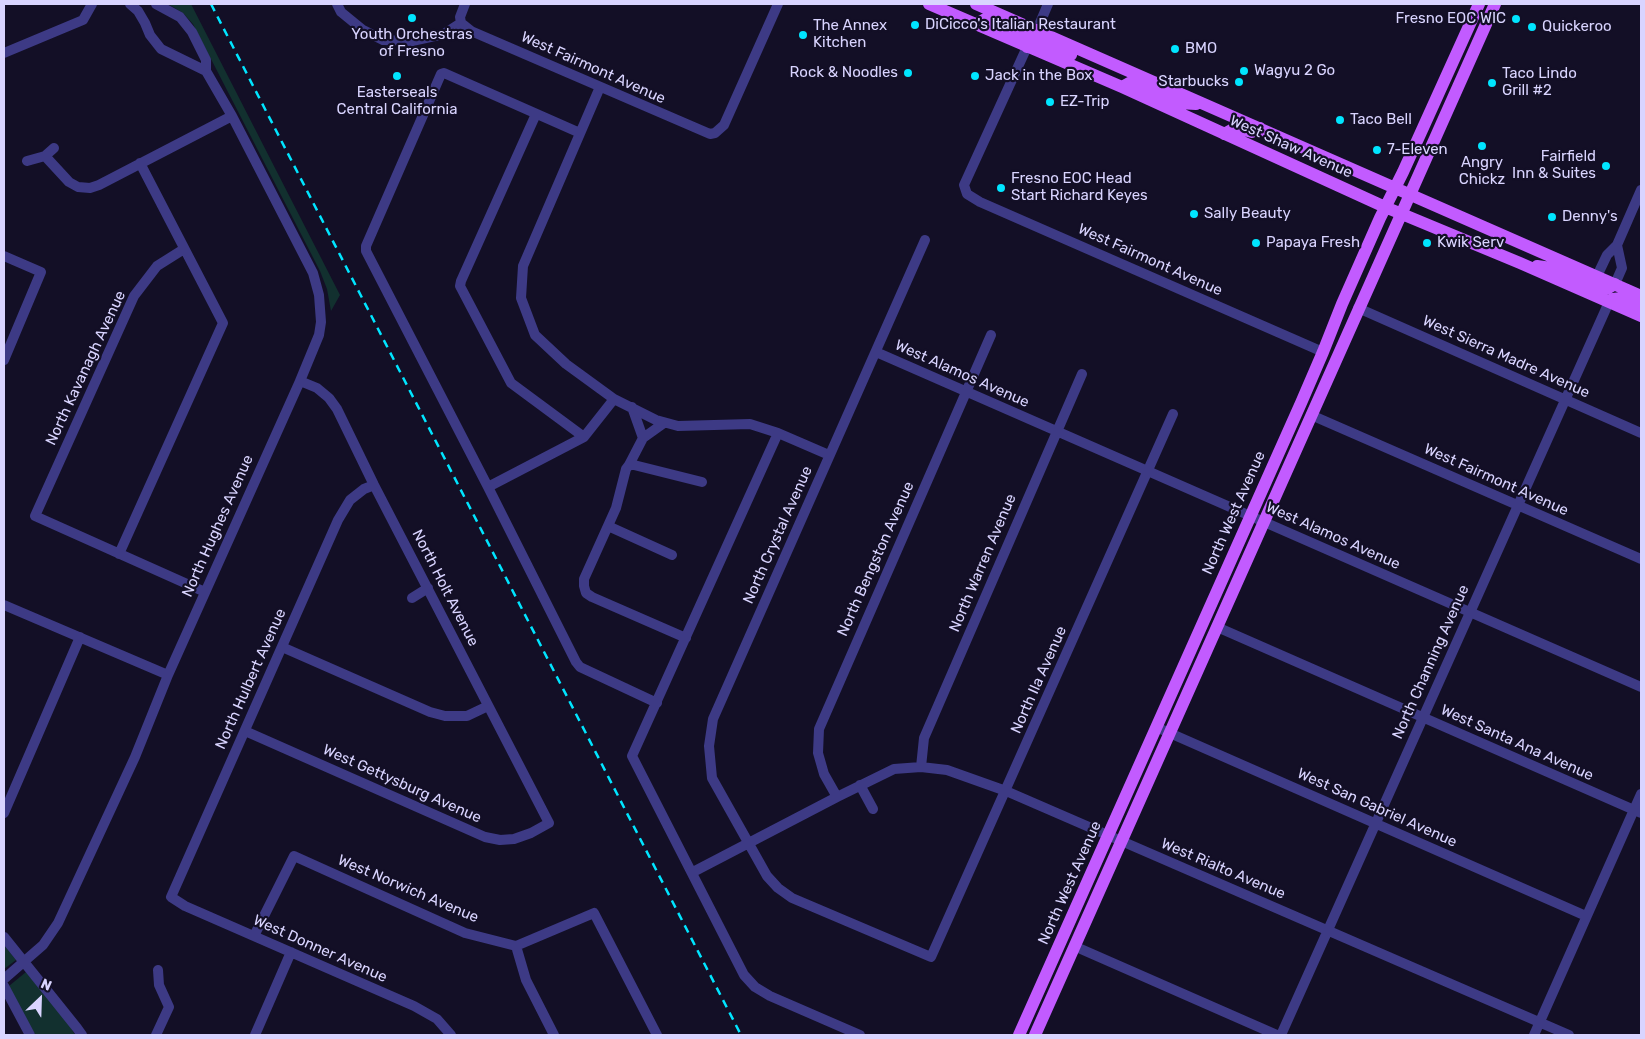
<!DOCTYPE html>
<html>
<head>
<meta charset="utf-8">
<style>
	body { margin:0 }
	#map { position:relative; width:1645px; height:1039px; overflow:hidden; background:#130f26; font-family:Rubik,sans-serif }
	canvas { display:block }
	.frame { position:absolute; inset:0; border:5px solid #d9d4ff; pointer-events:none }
	.north { position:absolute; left:15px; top:974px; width:50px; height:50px; -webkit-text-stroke:4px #130f26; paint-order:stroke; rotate:24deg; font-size:14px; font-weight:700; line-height:20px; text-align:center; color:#d9d4ff }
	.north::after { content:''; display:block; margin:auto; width:18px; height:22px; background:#d9d4ff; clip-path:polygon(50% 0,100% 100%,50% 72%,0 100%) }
</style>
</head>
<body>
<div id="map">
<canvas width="1645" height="1039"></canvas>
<div class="frame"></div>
<div class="north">N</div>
</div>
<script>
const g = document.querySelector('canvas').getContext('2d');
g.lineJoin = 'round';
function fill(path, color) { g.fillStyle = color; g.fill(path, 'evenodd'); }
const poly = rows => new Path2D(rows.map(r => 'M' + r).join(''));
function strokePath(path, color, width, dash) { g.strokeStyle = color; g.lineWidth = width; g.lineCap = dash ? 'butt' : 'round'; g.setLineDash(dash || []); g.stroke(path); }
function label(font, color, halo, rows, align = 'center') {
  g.font = font + ' Rubik,sans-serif'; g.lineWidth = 4.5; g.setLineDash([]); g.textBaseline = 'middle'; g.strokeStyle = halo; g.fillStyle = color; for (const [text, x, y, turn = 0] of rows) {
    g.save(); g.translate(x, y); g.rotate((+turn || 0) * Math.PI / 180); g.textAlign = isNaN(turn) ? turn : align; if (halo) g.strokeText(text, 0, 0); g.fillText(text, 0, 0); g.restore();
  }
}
const green = poly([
	[168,4,191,4,340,295,331,311,327,289,320,271,193,24,183,13],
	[4,945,16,960,4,969],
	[26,972,70,1026,75,1035,36,1035,29,1026,9,986]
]);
const minor = poly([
	[130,4,138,11,145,23,150,35,161,49,206,71],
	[337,4,341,12,363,30,383,40,412,41,444,34,461,23],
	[461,23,471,31,710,134,715,133,724,125,778,4],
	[461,23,460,17,465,4],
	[1037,30,1048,4],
	[1027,47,964,185,967,194,980,202,1323,352],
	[4,53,83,20,92,4],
	[600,87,523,266,521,298,535,335,566,364,614,399,656,420,678,426,750,424,778,433,829,455],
	[536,114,461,281,460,286,511,383,584,437],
	[580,133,444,73,441,74,366,246,366,251,488,487,576,662,580,667,657,703],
	[45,156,69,182,78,187,90,188,99,185,232,116],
	[27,161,45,156,54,148],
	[925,240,713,719,709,746,712,778,767,876,778,888,792,898,931,957,1173,414],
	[184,249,157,266,134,296,35,516,205,592],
	[4,256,41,272,4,360],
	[1597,276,1607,255,1617,245,1641,190],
	[1615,284,1622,268,1617,245],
	[1358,308,1641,433],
	[876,352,1641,687],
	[632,407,643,438,664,423],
	[1311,415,1641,559],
	[778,433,632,756,744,975,755,987,770,996,860,1035],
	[629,465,643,438],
	[374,485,364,489,350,500,338,520,171,897,185,906,414,1006,437,1019,451,1035],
	[488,487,584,437,614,399],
	[608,526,672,555],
	[119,554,223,323,140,163],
	[412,598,428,588],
	[4,605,168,675],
	[1217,627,1641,813],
	[686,638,592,597,586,593,584,586,584,579,616,508,626,469,629,465,634,465,702,482],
	[282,647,430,712,445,716,467,716,488,706],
	[1156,727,1586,916],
	[245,731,485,837,500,840,514,839,531,833,549,823,374,485,337,409,329,398,317,388,300,381],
	[921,767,924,738,1082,374],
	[860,785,873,809],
	[837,797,824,774,818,753,819,729,991,335],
	[4,813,80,637],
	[693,872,837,797,894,769,921,767,947,770,1006,791,1569,1035],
	[254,936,294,856,465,933,516,946,594,913,657,1035],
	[4,937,77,1028,82,1035],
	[516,946,526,980,554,1035],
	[1074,946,1277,1035],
	[4,979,43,945,58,923,135,757,168,675,300,381,319,335,321,322,319,295,313,273,232,116,206,71,206,60,192,32,180,17,156,4],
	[4,986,30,1035],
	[156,1035,169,1007,159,985,158,970],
	[255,1035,291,952],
	[1281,1035,1609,302],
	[1534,1035,1641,794]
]);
const major = poly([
	[929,4,1122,87,1385,207,1520,263,1641,316],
	[976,4,1641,296],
	[976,24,987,18,1025,34,1033,33,1037,30],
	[1027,47,1032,43,1038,41,1071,55],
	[1122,87,1131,82,1178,103,1196,104],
	[1224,134,1235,128,1252,132,1260,128],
	[1537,266,1558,269,1602,288,1607,289,1615,284],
	[1609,302,1613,299,1621,298,1641,306],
	[1019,1035,1301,403,1323,352,1342,304,1380,218,1403,172,1479,4],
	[1035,1035,1495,4]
]);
const rail = poly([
	[211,4,741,1035]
]);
const markers = [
	[412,18,5,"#00e5ff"],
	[1516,19,5,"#00e5ff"],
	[915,25,5,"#00e5ff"],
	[1532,27,5,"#00e5ff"],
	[803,35,5,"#00e5ff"],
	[1175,49,5,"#00e5ff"],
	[1244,71,5,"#00e5ff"],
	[908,73,5,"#00e5ff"],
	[397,76,5,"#00e5ff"],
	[975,76,5,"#00e5ff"],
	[1239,82,5,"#00e5ff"],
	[1492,83,5,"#00e5ff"],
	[1050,102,5,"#00e5ff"],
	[1340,120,5,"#00e5ff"],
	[1482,146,5,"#00e5ff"],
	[1377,150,5,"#00e5ff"],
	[1606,166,5,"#00e5ff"],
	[1001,188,5,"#00e5ff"],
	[1194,214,5,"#00e5ff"],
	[1552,217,5,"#00e5ff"],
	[1256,243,5,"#00e5ff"],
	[1427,243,5,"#00e5ff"]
];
const poiNames = [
	["Fresno EOC WIC",1506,19,"right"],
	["DiCicco's Italian Restaurant",925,25],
	["The Annex",813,26],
	["Kitchen",813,43],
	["Quickeroo",1542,27],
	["Youth Orchestras",412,35,"center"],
	["of Fresno",412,52,"center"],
	["BMO",1185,49],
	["Wagyu 2 Go",1254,71],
	["Rock & Noodles",898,73,"right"],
	["Taco Lindo",1502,74],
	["Grill #2",1502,91],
	["Jack in the Box",985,76],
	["Starbucks",1229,82,"right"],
	["Easterseals",397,93,"center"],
	["Central California",397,110,"center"],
	["EZ-Trip",1060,102],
	["Taco Bell",1350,120],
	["7-Eleven",1387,150],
	["Fairfield",1596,157,"right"],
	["Inn & Suites",1596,174,"right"],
	["Angry",1482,163,"center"],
	["Chickz",1482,180,"center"],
	["Fresno EOC Head",1011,179],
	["Start Richard Keyes",1011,196],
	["Sally Beauty",1204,214],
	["Denny's",1562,217],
	["Papaya Fresh",1266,243],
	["Kwik Serv",1437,243]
];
const streetNames = [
	["West Fairmont Avenue",593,68,24],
	["West Shaw Avenue",1291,147,24],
	["West Fairmont Avenue",1150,260,24],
	["West Sierra Madre Avenue",1506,357,24],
	["North Kavanagh Avenue",86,368,-65],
	["West Alamos Avenue",962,374,24],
	["West Fairmont Avenue",1496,480,24],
	["North West Avenue",1234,513,-66],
	["North Hughes Avenue",218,526,-66],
	["North Crystal Avenue",778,535,-66],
	["West Alamos Avenue",1333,536,24],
	["North Bengston Avenue",876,559,-66],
	["North Warren Avenue",983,563,-67],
	["North Holt Avenue",445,588,63],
	["North Channing Avenue",1431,662,-66],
	["North Hulbert Avenue",251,679,-66],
	["North Ila Avenue",1039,680,-66],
	["West Santa Ana Avenue",1517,743,24],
	["West Gettysburg Avenue",402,784,24],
	["West San Gabriel Avenue",1377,808,24],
	["West Rialto Avenue",1223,869,23],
	["North West Avenue",1070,883,-66],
	["West Norwich Avenue",408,889,23],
	["West Donner Avenue",320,949,24]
];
fill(green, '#12302f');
strokePath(minor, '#3d3a85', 10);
strokePath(major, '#c25bff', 12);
strokePath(rail, '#00e5ff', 2.5, [8, 6]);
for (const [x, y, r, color] of markers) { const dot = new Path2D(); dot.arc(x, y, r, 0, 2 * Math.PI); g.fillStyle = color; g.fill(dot); strokePath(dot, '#130f26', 2); }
label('15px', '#d9d4ff', '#130f26', poiNames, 'left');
label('15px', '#d9d4ff', '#130f26', streetNames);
</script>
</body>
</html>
